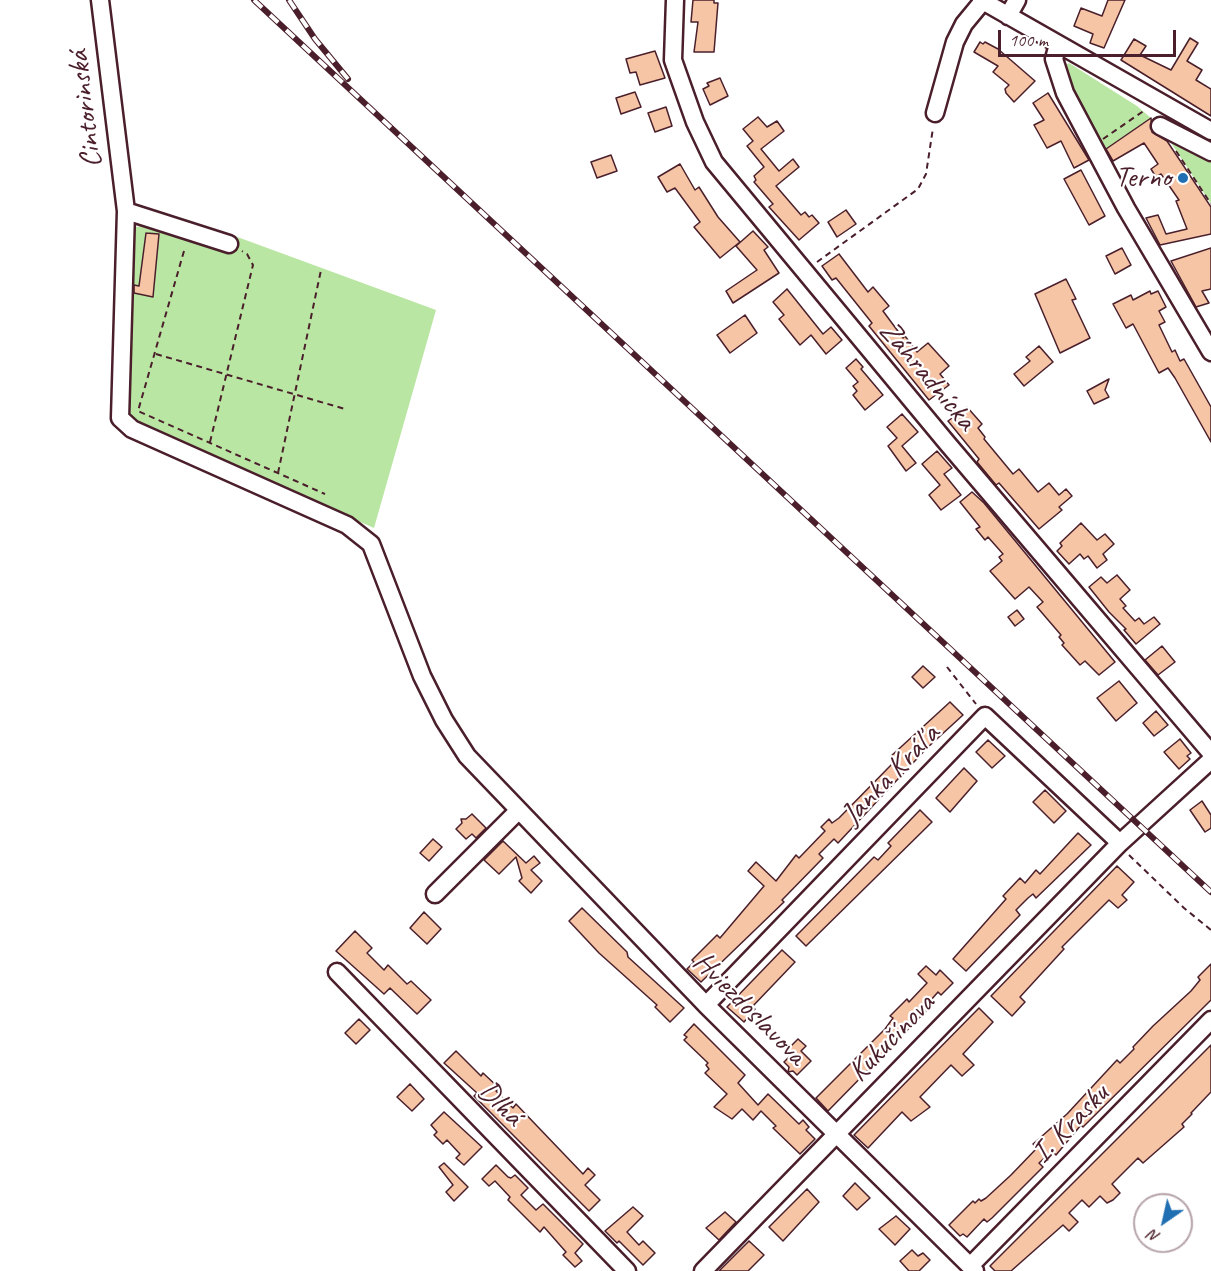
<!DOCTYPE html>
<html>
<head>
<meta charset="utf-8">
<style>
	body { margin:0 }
	#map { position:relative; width:1211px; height:1271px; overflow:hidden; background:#fff; font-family:Caveat,sans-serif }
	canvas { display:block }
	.north { position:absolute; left:1133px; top:1193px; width:60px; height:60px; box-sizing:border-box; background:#fff; border:2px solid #b7a5aa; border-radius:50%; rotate:214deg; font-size:16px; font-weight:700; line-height:24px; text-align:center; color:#4a1f2b }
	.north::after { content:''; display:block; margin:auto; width:21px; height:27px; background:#1f6fb2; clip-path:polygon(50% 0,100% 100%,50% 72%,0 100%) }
	.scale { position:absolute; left:998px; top:30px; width:178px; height:27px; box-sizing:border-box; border:3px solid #4a1f2b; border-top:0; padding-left:8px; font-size:18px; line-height:21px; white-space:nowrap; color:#4a1f2b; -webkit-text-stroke:4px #fff; paint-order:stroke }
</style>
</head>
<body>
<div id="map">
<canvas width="1211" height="1271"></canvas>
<div class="north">N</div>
<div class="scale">100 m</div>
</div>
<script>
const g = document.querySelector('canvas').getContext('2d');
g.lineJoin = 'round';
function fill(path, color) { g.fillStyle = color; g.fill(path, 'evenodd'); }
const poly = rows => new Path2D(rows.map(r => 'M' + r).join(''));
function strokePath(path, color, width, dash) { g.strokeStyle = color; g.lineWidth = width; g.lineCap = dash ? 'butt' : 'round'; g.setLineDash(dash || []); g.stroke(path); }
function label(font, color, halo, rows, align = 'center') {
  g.font = font + ' Caveat,sans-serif'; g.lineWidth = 4.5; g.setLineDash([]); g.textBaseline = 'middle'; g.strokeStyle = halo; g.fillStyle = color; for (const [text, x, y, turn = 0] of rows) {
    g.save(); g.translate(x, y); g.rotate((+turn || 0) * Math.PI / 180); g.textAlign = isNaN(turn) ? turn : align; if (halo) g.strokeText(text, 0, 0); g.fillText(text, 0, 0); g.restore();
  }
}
const green = poly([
	[1069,63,1137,106,1151,118,1105,150,1063,67],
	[1181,121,1211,138,1211,204,1160,126,1174,132],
	[141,226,226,252,232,235,436,310,374,528,127,420,127,229]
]);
const building = poly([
	[693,0,714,0,714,3,718,3,714,52,694,52,698,22,691,22,693,0],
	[1108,0,1125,0,1104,48,1090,43,1093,34,1074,26,1081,8,1102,16,1108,0],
	[1190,38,1198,43,1187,61,1202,70,1196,80,1211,89,1211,116,1121,60,1134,39,1146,46,1140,55,1171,70,1190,38],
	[980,42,983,44,985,42,998,49,1035,81,1014,102,1006,93,1005,89,1009,85,993,72,998,66,974,52,980,42],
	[655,51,665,78,640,85,636,72,630,73,626,59,655,51],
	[720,78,728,96,710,105,703,89,709,86,707,83,720,78],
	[635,92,641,107,621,114,616,98,635,92],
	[1048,93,1089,160,1074,168,1061,141,1047,148,1034,125,1044,120,1033,103,1048,93],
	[666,107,672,126,655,132,648,113,666,107],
	[758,117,767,127,777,121,784,131,761,149,779,171,793,159,799,167,776,186,801,215,805,212,809,217,812,215,819,223,799,240,769,207,773,204,754,182,756,180,754,176,764,167,747,146,753,141,743,129,758,117],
	[1151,118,1152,132,1167,141,1211,207,1211,234,1160,245,1146,218,1158,215,1166,234,1187,229,1176,201,1179,200,1161,174,1156,177,1151,169,1158,164,1144,143,1113,161,1106,149,1151,118],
	[611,155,617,171,597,178,591,162,611,155],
	[680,164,695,190,699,187,718,217,740,242,720,258,694,227,700,222,675,188,667,192,658,177,680,164],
	[1081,170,1105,216,1089,225,1064,179,1081,170],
	[846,210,856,224,837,237,828,222,846,210],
	[753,231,768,247,764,250,779,273,733,303,726,291,757,270,736,246,753,231],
	[146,233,159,234,153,297,134,293,134,285,139,286,146,233],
	[1122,248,1131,265,1115,274,1106,256,1122,248],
	[1211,248,1211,289,1202,291,1209,303,1196,307,1171,261,1211,248],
	[839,254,868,292,873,287,889,306,883,311,903,338,905,336,917,352,928,343,949,366,940,374,949,385,929,400,869,326,872,323,836,278,832,280,822,266,839,254],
	[1066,279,1076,299,1072,300,1090,338,1060,353,1035,294,1066,279],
	[787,289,823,334,831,327,842,340,826,354,811,335,800,345,779,319,784,315,773,302,787,289],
	[1150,291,1151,294,1158,291,1166,307,1159,311,1165,322,1159,325,1172,352,1175,350,1180,361,1184,359,1211,407,1211,442,1175,378,1168,368,1159,373,1133,324,1126,328,1113,304,1131,295,1133,300,1150,291],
	[745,315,757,333,730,353,717,335,745,315],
	[1039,346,1053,362,1024,386,1014,374,1030,361,1026,357,1039,346],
	[856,359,863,367,861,369,883,395,865,410,853,395,857,391,853,386,858,382,846,368,856,359],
	[1109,379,1105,390,1109,397,1094,404,1087,391,1109,379],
	[967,407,982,424,978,428,985,437,984,439,1013,474,1019,469,1038,492,1049,483,1059,495,1066,489,1072,496,1059,507,1062,510,1039,529,999,483,996,485,977,462,979,459,948,421,967,407],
	[902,414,918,432,902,446,916,463,906,471,888,446,897,438,887,427,902,414],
	[937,451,952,468,944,474,961,495,941,510,929,495,940,485,922,464,937,451],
	[972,492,984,503,1115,662,1099,675,1085,661,1080,665,1062,645,1064,643,1059,637,1061,635,1037,607,1043,602,1029,587,1015,599,990,571,1002,561,999,557,1003,554,988,537,985,540,976,529,980,527,960,502,972,492],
	[1081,523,1097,540,1105,534,1114,544,1103,554,1107,560,1097,568,1088,556,1084,559,1080,554,1069,564,1057,551,1062,546,1060,543,1081,523],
	[1117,575,1130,590,1120,599,1126,606,1123,608,1135,621,1139,618,1144,624,1154,617,1160,624,1136,644,1124,630,1126,629,1109,612,1089,587,1101,577,1107,583,1117,575],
	[1017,610,1024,619,1015,626,1008,617,1017,610],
	[1162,646,1175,662,1158,675,1145,660,1162,646],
	[923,666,935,677,923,688,912,677,923,666],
	[1119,681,1137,703,1116,721,1097,698,1119,681],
	[950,702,963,715,927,748,838,843,834,839,819,854,823,858,782,900,784,902,701,982,687,969,694,962,692,960,717,935,720,938,764,886,748,871,756,862,776,881,796,855,799,858,825,831,821,827,829,819,832,823,839,818,894,762,890,757,950,702],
	[1156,711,1168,725,1154,736,1143,723,1156,711],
	[1180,739,1191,753,1187,756,1190,759,1179,769,1164,752,1180,739],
	[988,740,1005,756,992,768,976,752,988,740],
	[964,768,977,781,950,812,936,798,964,768],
	[1045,790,1066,811,1054,823,1033,802,1045,790],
	[1202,801,1211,815,1211,828,1205,832,1190,810,1202,801],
	[920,810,932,822,806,946,796,936,874,857,878,860,891,846,888,843,920,810],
	[472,814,486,828,476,838,472,834,466,839,456,829,462,823,461,819,466,819,472,814],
	[1078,833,1091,845,1036,898,1033,894,1028,898,1016,910,1020,915,966,971,953,959,1006,899,1003,896,1020,878,1025,883,1036,870,1040,874,1078,833],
	[433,839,442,847,429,861,420,853,433,839],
	[503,841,526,863,534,856,540,863,531,870,542,881,531,893,519,881,522,878,516,857,499,874,484,860,503,841],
	[1117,866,1134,882,1122,895,1127,900,1118,908,1109,900,1062,947,1064,949,1020,997,1025,1002,1012,1016,991,996,1117,866],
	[582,908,627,952,628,957,684,1008,670,1022,655,1007,657,1005,599,953,569,921,582,908],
	[424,912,441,929,427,944,410,928,424,912],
	[355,931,372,948,367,953,384,970,388,965,407,984,411,981,431,1000,417,1014,390,988,384,994,336,951,355,931],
	[782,950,795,962,752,1007,755,1009,744,1022,727,1007,782,950],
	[1211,964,1211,1000,1083,1127,1081,1125,1056,1155,1052,1151,1039,1163,1043,1167,992,1218,987,1222,984,1219,967,1237,963,1234,960,1236,949,1225,973,1201,975,1203,979,1199,981,1201,986,1198,1011,1175,1037,1148,1033,1144,1067,1114,1117,1060,1120,1063,1134,1049,1133,1047,1153,1026,1191,991,1200,980,1198,977,1211,964],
	[926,966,936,975,940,970,953,983,941,995,938,992,923,1009,926,1011,828,1111,816,1098,885,1029,893,1018,890,1016,907,999,909,1002,927,983,918,974,926,966],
	[979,1008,993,1022,963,1054,974,1065,962,1076,951,1065,920,1097,930,1107,911,1121,902,1112,868,1148,854,1135,979,1008],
	[359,1019,370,1030,356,1044,345,1033,359,1019],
	[694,1024,745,1075,738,1083,758,1105,768,1094,799,1124,803,1120,809,1127,806,1130,815,1139,800,1154,773,1128,776,1126,761,1111,753,1120,742,1109,732,1119,714,1107,727,1094,705,1073,709,1069,706,1065,708,1063,684,1040,687,1037,684,1035,694,1024],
	[798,1039,806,1046,801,1051,811,1061,797,1075,793,1071,788,1072,789,1067,784,1062,793,1053,788,1049,798,1039],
	[1211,1045,1211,1092,1191,1113,1192,1114,1182,1124,1184,1127,1143,1163,1138,1158,1112,1184,1120,1193,1113,1200,1107,1203,1100,1196,1089,1207,1082,1200,1069,1213,1078,1222,1069,1231,1063,1225,1011,1271,995,1271,990,1266,1211,1045],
	[456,1051,481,1076,483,1073,499,1088,496,1091,513,1108,516,1104,583,1174,588,1168,595,1175,585,1185,600,1200,589,1211,474,1096,477,1093,444,1063,456,1051],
	[410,1084,424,1099,412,1111,397,1097,410,1084],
	[444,1112,482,1147,464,1165,456,1158,460,1154,447,1140,443,1144,434,1135,437,1132,431,1125,444,1112],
	[444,1163,468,1187,454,1201,446,1192,453,1185,439,1167,444,1163],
	[496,1165,508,1177,511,1178,515,1175,528,1188,521,1195,536,1210,543,1204,583,1244,575,1253,582,1261,575,1267,563,1255,566,1252,544,1227,540,1232,508,1200,510,1197,495,1181,489,1186,482,1179,496,1165],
	[855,1183,870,1198,857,1210,843,1196,855,1183],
	[807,1189,819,1202,783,1241,769,1227,807,1189],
	[633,1207,643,1216,627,1232,639,1245,643,1241,655,1253,643,1265,619,1241,617,1243,605,1231,633,1207],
	[725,1212,736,1222,719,1240,706,1228,725,1212],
	[896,1216,910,1229,895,1245,879,1229,896,1216],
	[749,1241,764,1255,748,1271,719,1271,749,1241],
	[912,1250,918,1256,923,1253,930,1260,919,1271,909,1271,900,1261,912,1250]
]);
const path = poly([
	[1103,139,1145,110],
	[1176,151,1211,204],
	[184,251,138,411,325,494],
	[817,262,918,189,926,174,933,128],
	[156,354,345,409],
	[210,442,253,265,247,254,242,251],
	[278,473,321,270],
	[947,667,976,704],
	[1129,855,1184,908,1211,930]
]);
const minor = poly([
	[100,0,126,211,229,244],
	[675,0,673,60,695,122,714,162,947,443,1211,753],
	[981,0,1211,131],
	[1008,16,1017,0],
	[1058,44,1054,59,1065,93,1126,208,1211,352],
	[935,113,955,42,964,24,983,1],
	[1160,126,1211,152],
	[126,211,120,418,132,429,347,525,371,544,422,676,444,720,467,756,706,1005,975,1271],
	[435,894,518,811],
	[337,972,627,1271],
	[706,1005,985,716,1120,843],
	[970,1266,1211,1020],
	[703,1271,1120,843,1211,760]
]);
const rail = poly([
	[254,0,1211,892],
	[289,0,315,39,348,79]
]);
const markers = [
	[1183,178,6,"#1f6fb2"]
];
const streetNames = [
	["Cintorinská",86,109,-97],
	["Záhradnícka",927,376,50],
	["Janka Kráľa",891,775,-46],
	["Hviezdoslavova",749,1009,45],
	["Kukučínova",892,1038,-46],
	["Dlhá",500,1104,45],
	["I. Krasku",1071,1124,-46]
];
const poiNames = [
	["Terno",1171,178]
];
fill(green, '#bae6a3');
fill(building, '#f5c5a5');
strokePath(building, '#4a1f2b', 1.5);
strokePath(minor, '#4a1f2b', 21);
strokePath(path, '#4a1f2b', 2, [6, 4.5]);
strokePath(minor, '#fff', 16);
strokePath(rail, '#4a1f2b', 6);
strokePath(rail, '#fff', 4, [11]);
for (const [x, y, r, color] of markers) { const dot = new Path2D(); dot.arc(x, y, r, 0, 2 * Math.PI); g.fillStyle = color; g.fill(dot); strokePath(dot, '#fff', 2); }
label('30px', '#4a1f2b', '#fff', streetNames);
label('30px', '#4a1f2b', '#fff', poiNames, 'right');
</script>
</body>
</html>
